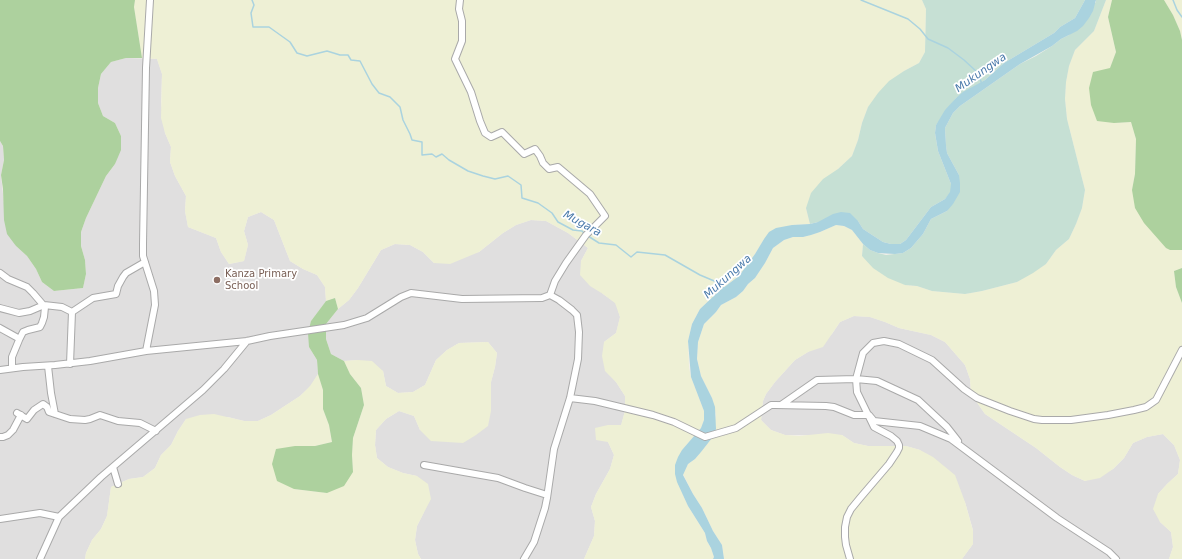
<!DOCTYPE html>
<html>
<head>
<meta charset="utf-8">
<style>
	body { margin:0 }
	canvas { display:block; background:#f2efe9 }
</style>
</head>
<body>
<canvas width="1182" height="559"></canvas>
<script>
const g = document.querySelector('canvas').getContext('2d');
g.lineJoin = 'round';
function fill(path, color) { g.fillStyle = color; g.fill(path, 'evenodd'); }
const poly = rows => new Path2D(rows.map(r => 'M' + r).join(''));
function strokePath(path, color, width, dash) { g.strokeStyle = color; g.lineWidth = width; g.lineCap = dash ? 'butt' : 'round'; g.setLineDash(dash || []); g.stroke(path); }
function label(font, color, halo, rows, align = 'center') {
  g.font = font + ' "DejaVu Sans",sans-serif'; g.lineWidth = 3.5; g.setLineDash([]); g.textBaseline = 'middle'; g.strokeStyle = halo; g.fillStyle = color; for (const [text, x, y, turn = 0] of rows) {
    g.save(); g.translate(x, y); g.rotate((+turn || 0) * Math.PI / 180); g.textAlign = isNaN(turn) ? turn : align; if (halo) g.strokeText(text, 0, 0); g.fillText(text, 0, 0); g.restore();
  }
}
const residential = poly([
	[126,58,157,59,162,74,161,103,165,133,171,147,170,162,175,176,186,196,185,211,188,227,216,238,221,252,229,264,244,261,248,245,244,231,248,217,261,212,274,220,290,261,303,269,317,275,325,287,326,301,311,321,309,347,317,360,318,374,311,386,300,396,271,415,258,421,244,421,228,417,186,419,178,431,171,445,161,455,155,468,143,477,129,479,111,487,107,516,101,529,92,540,86,553,85,559,0,559,0,141,3,146,4,160,1,175,4,204,16,246,27,256,36,269,42,282,54,291,83,288,86,274,85,260,81,246,81,232,86,218,106,176,115,164,121,136,115,123,103,116,98,103,98,88,101,74,111,62],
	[531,220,546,221,568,233,588,248,581,261,603,294,616,303,620,317,616,333,604,342,606,371,616,382,625,396,625,411,621,426,608,425,608,442,614,455,610,469,596,494,591,507,595,521,594,536,584,559,421,559,418,554,415,540,417,526,424,512,417,476,403,473,388,467,377,458,375,445,376,430,386,419,399,411,414,416,420,430,491,411,491,382,495,367,497,353,488,342,459,343,447,350,436,360,425,385,413,392,398,393,386,386,383,371,358,360,344,361,331,354,326,339,326,324,338,309,349,300,358,288,381,250,395,244,410,245,423,252,434,263,479,252,503,233,516,225],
	[854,316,870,317,885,322,899,328,931,335,945,342,965,365,970,379,971,394,985,414,1036,448,1060,467,1072,475,1085,481,1113,469,1124,458,1133,443,1147,437,1163,434,1174,445,1180,460,1178,474,1167,484,1158,494,1160,522,1171,532,1173,547,1169,559,962,559,973,544,973,530,965,502,920,450,906,446,868,446,854,443,842,435,785,435,771,430,761,420,763,401,766,394,775,382,795,360,808,352,832,334,840,322]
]);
const farmland = poly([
	[135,0,922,0,926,9,925,52,919,63,904,71,868,107,862,123,858,140,852,156,838,169,806,208,810,224,792,225,764,239,755,254,739,276,719,291,700,309,692,324,688,341,689,368,691,377,704,411,704,420,701,428,682,450,681,490,688,506,705,533,707,541,711,548,714,557,713,559,584,559,594,536,595,521,591,507,596,494,610,469,614,455,608,442,596,440,595,428,608,425,621,425,625,411,625,396,616,382,605,371,602,356,604,342,616,333,620,317,615,303,603,294,590,286,580,275,581,261,588,248,568,233,546,221,531,220,516,225,503,233,479,252,450,264,434,263,423,252,410,245,395,244,381,250,358,288,349,300,338,309,335,298,326,301,325,287,317,275,303,269,290,261,274,220,261,212,248,217,244,231,248,245,244,261,229,264,221,252,216,238,188,227,185,211,186,196,175,176,170,162,171,147,165,133,161,118,162,74,157,59,142,58,134,7],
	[1106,0,1112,0,1108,17,1116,52,1110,68,1114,123,1131,122,1136,139,1135,174,1132,190,1180,250,1182,250,1182,268,1174,271,1176,287,1182,303,1182,559,1169,559,1173,547,1171,532,1160,522,1153,509,1158,494,1167,484,1178,474,1180,460,1174,445,1163,434,1147,437,1133,443,1124,458,1113,469,1100,478,1085,481,1072,475,1060,467,1036,448,985,414,971,394,970,379,965,365,945,342,931,335,899,328,885,322,870,317,854,316,840,322,823,347,808,352,795,360,775,382,766,394,763,401,761,420,771,430,785,435,799,436,828,433,842,435,854,443,868,446,906,446,920,450,933,457,955,475,965,502,973,531,973,544,962,559,724,559,722,545,713,531,702,508,693,494,683,474,688,464,695,459,712,438,716,415,712,398,701,376,697,359,698,342,704,324,716,312,721,305,736,297,743,291,748,284,755,278,765,263,773,248,784,240,793,237,803,237,820,232,836,225,844,226,852,230,863,244,862,256,905,285,917,286,932,291,965,294,982,291,1017,282,1046,264,1056,250,1069,239,1076,224,1082,208,1085,190,1067,119,1065,99,1066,82,1069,66,1075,50,1094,31],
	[1164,0,1182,0,1182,40,1180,31,1173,15],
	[488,342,497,353,495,367,491,382,491,411,488,426,476,435,463,443,431,441,420,430,414,416,399,411,386,419,376,430,375,445,377,458,388,467,403,473,417,476,428,484,431,499,417,526,415,540,418,554,421,559,85,559,86,553,92,540,101,529,107,516,111,487,129,479,143,477,155,468,161,455,171,445,178,431,186,419,200,415,214,414,244,421,258,421,271,415,300,396,310,386,318,374,323,390,323,409,329,425,332,442,315,446,295,446,294,489,327,493,353,472,352,455,353,438,364,405,361,388,350,374,344,361,358,360,372,361,383,371,386,386,398,393,413,392,425,385,436,360,447,350,459,343]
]);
const forest = poly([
	[0,0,135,0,134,7,142,58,126,58,111,62,101,74,98,88,98,103,103,116,115,123,121,136,121,150,115,164,106,176,86,218,81,232,81,246,85,260,86,274,83,288,54,291,42,282,36,269,27,256,16,246,7,234,4,220,3,189,1,175,4,160,3,146,0,141],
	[1112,0,1164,0,1173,15,1180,31,1182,40,1182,250,1170,250,1166,248,1144,223,1135,208,1132,190,1135,174,1136,139,1131,122,1114,123,1097,121,1091,105,1089,88,1093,72,1110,68,1116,52,1108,17],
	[1182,268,1182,303,1176,287,1174,271],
	[335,298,338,309,326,324,326,339,331,354,344,361,350,374,361,388,364,405,353,438,352,455,353,472,344,486,327,493,294,489,277,481,272,464,276,449,295,446,315,446,332,442,329,425,323,409,323,390,318,374,317,360,309,347,308,333,311,321,326,301]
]);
const wetland = poly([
	[922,0,1085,0,1075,18,1060,27,1054,33,1004,63,985,80,956,98,936,125,935,133,938,151,951,184,951,192,945,199,931,207,906,240,900,244,891,244,883,242,863,229,858,221,818,222,810,224,806,208,811,193,823,179,838,169,852,156,858,140,862,123,868,107,878,93,889,81,904,71,919,63,925,52,926,9],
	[1096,0,1106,0,1094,31,1075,50,1069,66,1066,82,1065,99,1067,119,1085,190,1082,208,1076,224,1069,239,1056,250,1046,264,1033,273,1017,282,982,291,965,294,932,291,917,286,905,285,888,278,873,268,862,256,863,244,870,250,878,253,886,255,903,253,911,248,923,234,931,219,947,211,959,175,947,153,946,145,945,128,953,113,960,106,1020,64,1036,56,1052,46,1061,39,1069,35,1096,2]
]);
const water = poly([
	[1085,0,1096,0,1093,11,1089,18,1083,26,1077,31,1061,39,1052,46,1020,64,960,106,953,113,945,128,946,145,947,153,959,175,960,183,960,192,953,204,947,211,931,219,923,234,911,248,903,253,895,254,878,253,870,250,863,244,852,230,844,226,836,225,820,232,811,235,803,237,793,237,784,240,773,248,765,263,755,278,748,284,743,291,736,297,721,305,716,312,704,324,698,342,697,359,701,376,712,398,715,407,716,429,712,438,701,452,695,459,688,464,683,475,693,494,702,508,713,531,722,545,724,559,713,559,714,557,711,548,707,541,705,533,688,506,677,482,675,474,675,465,678,457,682,450,701,428,704,420,704,411,691,377,688,341,692,324,700,309,719,291,739,276,755,254,764,239,769,232,776,228,792,225,810,224,818,222,833,214,841,212,850,213,858,221,863,229,883,242,891,244,900,244,906,240,931,207,945,199,950,192,951,184,938,151,935,133,936,125,945,110,956,98,963,92,985,80,1004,63,1054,33,1060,27,1075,18]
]);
const stream = poly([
	[252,0,254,5,251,13,253,27,269,27,290,42,297,53,307,56,327,51,340,55,348,55,351,60,360,61,372,84,379,93,390,97,400,107,403,120,410,134,412,140,422,142,422,155,432,154,436,157,442,154,449,160,468,171,483,176,495,179,508,176,521,185,522,198,538,203,552,213,558,222,573,230,582,231,585,234],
	[861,0,908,19,920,29,928,39,948,48,964,60,977,72,982,84],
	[1173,0,1177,10,1182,17],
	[588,236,599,243,616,245,631,257,637,252,665,255,700,275,719,283,724,289]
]);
const minor = poly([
	[460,0,459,9,462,21,462,41,455,59,471,92,480,121,485,133,491,137,502,132,524,154,535,149,540,156,543,163,549,169,558,167,590,194,605,216,586,235,566,263,555,281,550,295,559,300,572,310,577,315,579,332,578,359,570,398,554,449,547,498,545,508,534,542,524,559],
	[0,273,8,279,27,287,33,293,45,307,44,317,42,323,40,327,28,330,23,332,19,340],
	[0,308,19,313,30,311,44,305,62,307,72,312],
	[0,328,18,338,19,340,12,357,12,368],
	[146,351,155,305,154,291,143,256,143,244,146,68,150,0],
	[70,364,72,312,93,298,116,294,118,286,123,277,126,273,145,262],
	[48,366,51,393,55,414],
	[0,370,23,367,55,365,90,361,146,351,247,341,270,336,344,325,367,318,401,297,411,293,462,299,542,298,550,295],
	[570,398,595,401,653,415,674,422,705,437,736,428,771,405,775,405,826,406,834,407,854,415,869,415,874,421,920,426,951,439,1057,518,1109,552,1116,559],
	[781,405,817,380,856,379,877,381,918,400,947,427,958,441],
	[17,413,27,419,34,410,43,404,47,407,49,412,70,419,85,420,90,419,100,415,118,421,140,423,156,431],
	[0,437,3,437,8,435,13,430,21,415],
	[424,465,498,478,525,488,547,495],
	[113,467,118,484],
	[0,519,40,513,59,517],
	[40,559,59,517,101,477,203,390,224,369,247,341],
	[850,559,846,545,845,537,845,527,847,517,851,509,860,498,889,464,897,452,899,448,899,445,897,441,891,436,874,427,857,392,856,379,863,353,873,343,884,341,899,344,932,360,964,389,977,398,1010,411,1034,419,1042,420,1071,420,1108,415,1134,410,1146,407,1156,400,1182,350]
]);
const markers = [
	[217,280,4,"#8d6e63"]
];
const educationNames = [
	["Kanza Primary",225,274],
	["School",225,286]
];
const waterNames = [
	["Mukungwa",981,73,-35],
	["Mugara",582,224,29],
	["Mukungwa",728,277,-42]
];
fill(residential, '#e0dfdf');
fill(farmland, '#eef0d5');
fill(forest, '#add19e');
fill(wetland, '#c6e0d4');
fill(water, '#aad3df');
strokePath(stream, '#aad3df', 1.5);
strokePath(minor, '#a9a9a9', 8);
strokePath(minor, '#fff', 6);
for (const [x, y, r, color] of markers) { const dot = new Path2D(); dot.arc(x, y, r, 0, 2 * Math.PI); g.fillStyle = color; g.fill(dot); strokePath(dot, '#fff', 1.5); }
label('10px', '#785e54', '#fff', educationNames, 'left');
label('italic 11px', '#4a7aab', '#fff', waterNames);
</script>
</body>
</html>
